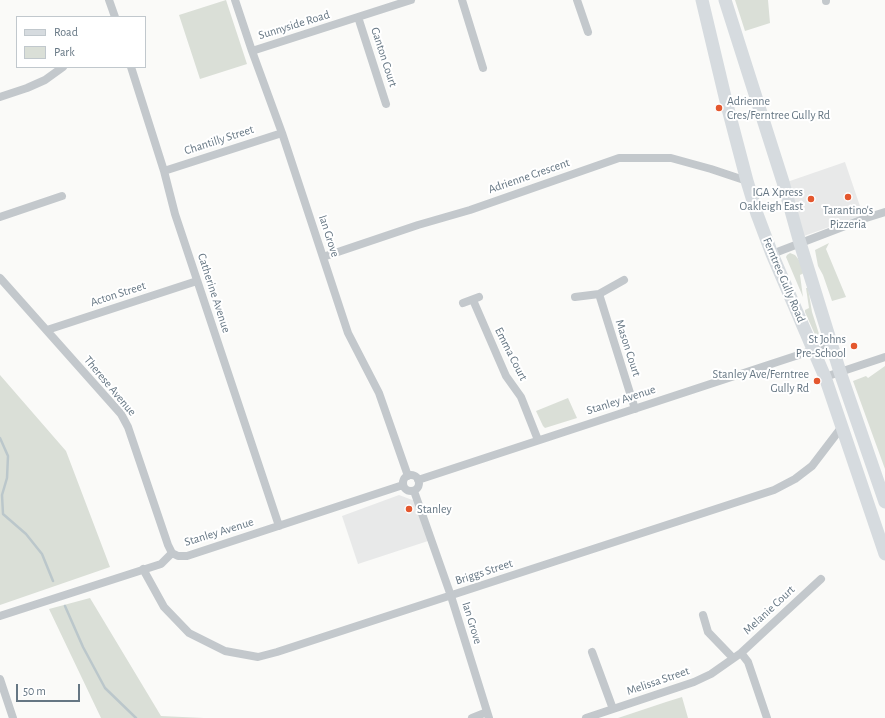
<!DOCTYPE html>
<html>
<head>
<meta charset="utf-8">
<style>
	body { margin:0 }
	#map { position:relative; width:885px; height:718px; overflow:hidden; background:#fafaf8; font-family:"Alegreya Sans",sans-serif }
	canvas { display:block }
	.legend { position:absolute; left:16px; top:16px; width:130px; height:52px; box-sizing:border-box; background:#fff; border:1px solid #c1c8cd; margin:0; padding:5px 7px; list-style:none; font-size:12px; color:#657683 }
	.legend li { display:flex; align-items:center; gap:8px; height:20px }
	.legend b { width:20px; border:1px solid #c1c8cd }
	.scale { position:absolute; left:16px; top:684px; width:64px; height:18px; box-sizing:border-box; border:2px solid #657683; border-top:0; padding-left:5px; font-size:12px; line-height:14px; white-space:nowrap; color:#657683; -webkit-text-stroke:3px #fff; paint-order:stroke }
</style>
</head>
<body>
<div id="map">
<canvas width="885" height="718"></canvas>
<ul class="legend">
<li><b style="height:5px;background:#d6dbdf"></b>Road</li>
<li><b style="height:11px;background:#dadfd7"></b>Park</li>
</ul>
<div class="scale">50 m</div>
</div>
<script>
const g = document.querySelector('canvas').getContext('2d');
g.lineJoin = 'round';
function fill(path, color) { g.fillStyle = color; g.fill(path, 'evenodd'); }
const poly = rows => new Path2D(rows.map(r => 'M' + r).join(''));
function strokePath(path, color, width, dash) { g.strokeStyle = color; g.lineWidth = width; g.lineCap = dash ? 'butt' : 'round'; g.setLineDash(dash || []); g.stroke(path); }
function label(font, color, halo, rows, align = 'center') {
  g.font = font + ' "Alegreya Sans",sans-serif'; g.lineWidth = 4; g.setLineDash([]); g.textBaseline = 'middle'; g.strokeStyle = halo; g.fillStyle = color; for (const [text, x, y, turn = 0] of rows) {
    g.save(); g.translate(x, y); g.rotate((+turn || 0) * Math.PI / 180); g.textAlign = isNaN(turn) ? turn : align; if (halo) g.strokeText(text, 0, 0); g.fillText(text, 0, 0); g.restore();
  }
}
const built = poly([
	[845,162,863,215,804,236,787,182],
	[399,495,415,501,428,541,358,564,342,516]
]);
const green = poly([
	[226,0,247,64,200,79,179,15],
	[735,0,768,0,770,23,745,31],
	[829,243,826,249,846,297,832,301,823,275,818,266,815,250],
	[790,253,795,255,799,260,804,273,800,275,803,297,786,257,787,255],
	[806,288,808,288,812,312,820,337,817,339,805,312,805,310,809,308],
	[885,366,885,469,853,381,866,376,868,378],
	[0,375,66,451,110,567,0,605],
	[568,398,577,418,545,428,543,426,536,411],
	[90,598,161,716,204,718,101,718,49,609],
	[682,697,688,718,618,718,666,702]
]);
const stream = poly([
	[0,438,8,456,7,478,2,495,3,514,26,534,42,554,53,581],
	[65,606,83,647,105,688,136,718]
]);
const minor = poly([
	[109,0,115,17],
	[235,0,252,51,282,133,348,333,379,393,408,476],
	[462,0,483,68],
	[577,0,588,32],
	[826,0,826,1],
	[358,17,386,104],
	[252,51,411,0],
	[131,67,164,171,175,214,279,526],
	[0,97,27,88,45,80,63,67],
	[164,171,282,133],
	[0,217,62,196],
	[772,254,866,218,885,212],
	[323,257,418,225,470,210,619,158,671,158,711,169,747,181],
	[0,278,121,414,128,427,168,545,172,553],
	[599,294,635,409],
	[575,297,599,294,624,280],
	[473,300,506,376,521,397,538,440],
	[463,303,479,297],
	[47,330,197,281],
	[825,377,885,357],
	'403 483a8 8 0 1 1 16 0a8 8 0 1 1-16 0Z',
	[418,480,832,344],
	[414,491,451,596,489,718],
	[143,569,164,607,189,633,225,651,258,657,277,652,774,490,795,479,812,466,841,428],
	[703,615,708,632,733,658],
	[0,616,161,564,172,553,178,556,187,556,403,485],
	[592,652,613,709],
	[741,653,748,662,767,718],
	[0,679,13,718],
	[472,718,487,712],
	[586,718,694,682,711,674,741,653,821,579]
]);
const primary = poly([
	[702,0,726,101,747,181,757,214,772,254,825,377,885,554],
	[725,0,783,182,800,243,840,372,885,502]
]);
const markers = [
	[719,108,4,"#e4572e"],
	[848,197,4,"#e4572e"],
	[811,199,4,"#e4572e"],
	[854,346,4,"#e4572e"],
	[817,381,4,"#e4572e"],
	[409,509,4,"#e4572e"]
];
const streetNames = [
	["Sunnyside Road",294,25,-17],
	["Ganton Court",384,57,72],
	["Chantilly Street",219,140,-18],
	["Adrienne Crescent",529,176,-19],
	["Ian Grove",329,236,72],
	["Ferntree Gully Road",784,280,67],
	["Catherine Avenue",214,293,72],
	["Acton Street",118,294,-18],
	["Mason Court",628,348,72],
	["Emma Court",511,354,63],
	["Therese Avenue",110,386,50],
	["Stanley Avenue",621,400,-18],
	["Stanley Avenue",219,532,-17],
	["Briggs Street",484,572,-18],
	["Melanie Court",769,610,-43],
	["Ian Grove",472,623,73],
	["Melissa Street",658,681,-19]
];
const poiNames = [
	["Adrienne",727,101,"left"],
	["Cres/Ferntree Gully Rd",727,115,"left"],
	["IGA Xpress",803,192],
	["Oakleigh East",803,206],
	["Tarantino's",848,210,"center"],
	["Pizzeria",848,224,"center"],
	["St Johns",846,339],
	["Pre-School",846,353],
	["Stanley Ave/Ferntree",809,374],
	["Gully Rd",809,388],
	["Stanley",417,509,"left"]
];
fill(built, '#e8e9e9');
fill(green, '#dadfd7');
strokePath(stream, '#bbc7cb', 2.5);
strokePath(minor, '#c3c8cc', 8);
strokePath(primary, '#d6dbdf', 13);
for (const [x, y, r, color] of markers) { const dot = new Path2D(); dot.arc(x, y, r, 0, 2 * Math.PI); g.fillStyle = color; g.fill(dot); strokePath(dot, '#fff', 1.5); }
label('12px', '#657683', '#fff', streetNames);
label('12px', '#657683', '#fff', poiNames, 'right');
</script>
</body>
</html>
